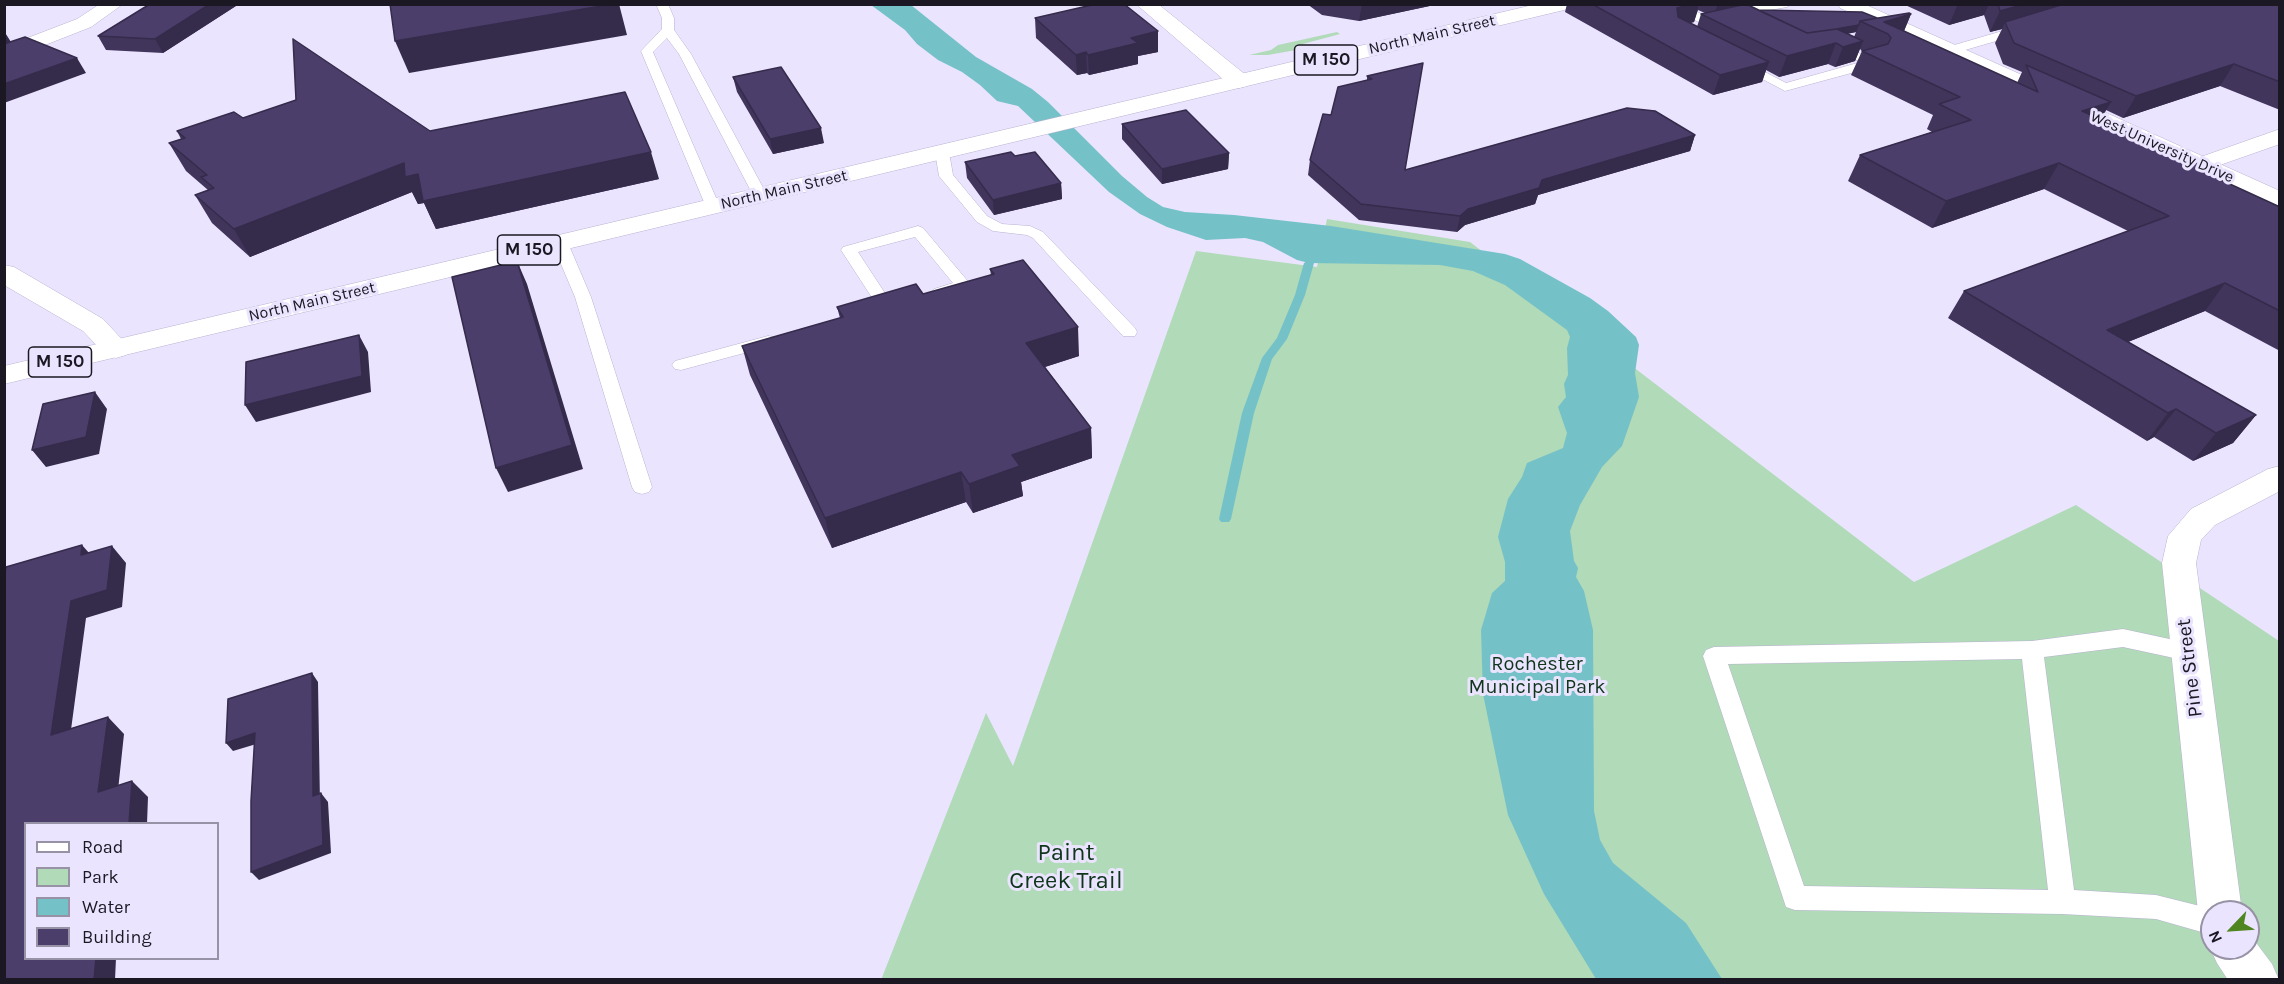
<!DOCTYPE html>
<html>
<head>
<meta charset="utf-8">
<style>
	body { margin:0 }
	#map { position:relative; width:2284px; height:984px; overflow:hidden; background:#ebe4fe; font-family:Karla,sans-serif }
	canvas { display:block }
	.frame { position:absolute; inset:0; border:6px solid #1b1823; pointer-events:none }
	.legend { position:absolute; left:24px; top:822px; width:195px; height:138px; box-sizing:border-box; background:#ebe4fe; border:2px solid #9892a6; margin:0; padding:8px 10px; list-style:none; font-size:18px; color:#1b1823 }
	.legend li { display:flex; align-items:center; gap:12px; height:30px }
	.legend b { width:30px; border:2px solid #9892a6 }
	.north { position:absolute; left:2200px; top:900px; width:60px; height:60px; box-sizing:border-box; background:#ebe4fe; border:2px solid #9892a6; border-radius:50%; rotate:245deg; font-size:16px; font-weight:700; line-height:24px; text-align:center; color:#1b1823 }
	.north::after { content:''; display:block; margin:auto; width:21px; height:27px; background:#4f8621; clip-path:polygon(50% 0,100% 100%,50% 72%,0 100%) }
</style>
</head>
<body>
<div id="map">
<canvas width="2284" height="984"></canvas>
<div class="frame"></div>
<ul class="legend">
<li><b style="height:8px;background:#fff"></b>Road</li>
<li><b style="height:16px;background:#b0dab8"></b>Park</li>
<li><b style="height:16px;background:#75c1c8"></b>Water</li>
<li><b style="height:16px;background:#4c3e6b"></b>Building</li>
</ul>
<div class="north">N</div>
</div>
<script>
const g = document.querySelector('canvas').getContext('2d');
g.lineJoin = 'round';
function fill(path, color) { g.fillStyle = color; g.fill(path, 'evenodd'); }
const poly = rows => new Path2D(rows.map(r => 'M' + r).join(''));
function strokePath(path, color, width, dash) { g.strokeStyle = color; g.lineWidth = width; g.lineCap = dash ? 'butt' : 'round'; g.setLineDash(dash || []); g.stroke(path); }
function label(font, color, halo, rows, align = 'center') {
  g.font = font + ' Karla,sans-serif'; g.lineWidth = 6; g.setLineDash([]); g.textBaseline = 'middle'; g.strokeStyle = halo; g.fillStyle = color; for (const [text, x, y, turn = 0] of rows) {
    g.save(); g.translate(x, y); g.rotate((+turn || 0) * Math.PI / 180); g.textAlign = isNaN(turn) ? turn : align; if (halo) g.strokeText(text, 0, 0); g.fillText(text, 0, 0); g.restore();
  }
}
const green = poly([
	[1337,32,1340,34,1299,45,1296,50,1268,55,1249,55,1271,50,1278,45],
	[1327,219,1470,242,1914,582,2076,505,2279,641,2279,979,881,980,986,713,1013,766,1196,251,1317,267],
	[2212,912,2248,912,2248,948,2212,948]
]);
const water = poly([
	[871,5,911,5,976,57,1032,89,1048,102,1122,176,1147,197,1163,207,1185,212,1234,215,1331,226,1505,254,1520,259,1590,298,1608,311,1636,337,1639,345,1635,373,1639,397,1622,446,1602,467,1580,505,1570,531,1574,561,1578,568,1576,577,1584,591,1593,630,1594,811,1600,840,1613,863,1686,923,1722,979,1596,979,1544,894,1508,815,1483,694,1481,630,1492,593,1505,581,1505,562,1498,537,1508,499,1522,477,1527,463,1563,448,1567,433,1558,407,1566,397,1564,384,1568,375,1567,348,1570,337,1567,330,1505,285,1473,271,1440,265,1309,263,1297,260,1263,242,1245,238,1206,240,1167,227,1140,214,1109,192,1018,106,997,101,980,85,962,72,938,60,917,44,905,30]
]);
const stream = poly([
	[1309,260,1314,263,1305,295,1287,339,1272,359,1254,413,1231,519,1229,522,1221,522,1219,519,1242,413,1262,358,1277,338,1295,295,1304,263,1309,260]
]);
const service = poly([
	[656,4,668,4,674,18,674,30,691,54,767,195,765,198,755,198,753,195,679,54,667,38,653,52,720,207,713,211,706,207,641,51,662,29,662,18,656,4],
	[1667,4,1682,4,1713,20,1724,18,1730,22,1724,26,1707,27,1667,4],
	[1761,4,1792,4,1787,7,1742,15,1736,11,1738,9,1761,4],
	[2023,25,2027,26,2027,32,1948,55,1942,51,1944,48,2023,25],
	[1832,40,1879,63,1877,66,1785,91,1734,64,1736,61,1744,61,1786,83,1861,62,1828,47,1826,44,1832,40],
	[942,148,949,152,953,175,987,216,1002,224,1030,226,1043,232,1135,328,1137,332,1135,336,1123,336,1033,238,1027,235,993,231,977,222,939,176,935,152,942,148],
	[918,226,923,228,971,285,969,288,946,295,934,295,932,292,934,289,953,283,915,237,858,252,894,307,892,310,880,310,841,250,843,247,918,226],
	[560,238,568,243,591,297,652,487,649,492,642,494,635,492,632,487,575,297,552,243,560,238],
	[768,336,774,337,777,341,774,345,681,370,675,369,672,365,675,361,768,336],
	[2123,629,2188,643,2196,646,2199,652,2196,658,2188,661,2123,647,2044,657,2074,890,2156,895,2212,909,2218,912,2212,912,2212,935,2156,919,2062,914,1795,910,1786,907,1703,656,1706,650,1714,647,2032,641,2123,629],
	[2022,659,2048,890,1804,886,1728,664,2022,659]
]);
const minor = poly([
	[100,4,123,4,91,27,4,61,4,47,77,19,100,4],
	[1136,4,1158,4,1247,76,1250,81,1247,86,1239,88,1231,86,1136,4],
	[2280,129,2280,144,2200,172,2192,170,2188,165,2192,160,2280,129],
	[2280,466,2280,491,2215,525,2201,540,2196,563,2242,912,2212,912,2212,930,2204,927,2198,912,2162,563,2168,536,2191,509,2268,469,2280,466],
	[2248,932,2272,964,2279,980,2228,980,2217,963,2210,948,2212,944,2212,948,2248,948,2248,932]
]);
const secondary = poly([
	[1838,4,1864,4,2280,191,2280,208,1840,8,1838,4],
	[4,265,14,267,103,319,131,349,126,355,116,358,106,355,83,331,4,285,4,265]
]);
const primary = poly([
	[1537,4,1573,4,1571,8,1564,10,4,384,4,366,1537,4]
]);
const wall = poly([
	[150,4,239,4,163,53,106,50,98,36],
	[1307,4,1439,4,1359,21,1322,15],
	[1567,4,1736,4,1735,7,1758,10,1877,18,1911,14,1904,31,2017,83,2022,72,2003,64,1995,43,2002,29,1990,32,1984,15,1949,25,1903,4,2280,4,2280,110,2220,86,2123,118,2106,110,2101,120,2214,171,2211,176,2280,207,2280,351,2205,311,2128,342,2256,415,2233,443,2193,461,2154,437,2147,441,1948,318,1964,291,2128,231,2044,189,1932,228,1848,181,1860,155,1932,132,1927,129,1933,115,1851,75,1862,51,1860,49,1855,61,1835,67,1828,64,1779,77,1766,70,1762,82,1713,95,1565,12],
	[1698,10,1705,13,1701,14,1697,27,1690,23,1694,22],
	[1856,32,1854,37,1847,34],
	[1035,18,1158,52,1138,56,1138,64,1089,75,1087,73,1077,75,1036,38],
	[1423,63,1405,170,1695,135,1690,151,1538,195,1535,204,1465,225,1457,232,1359,220,1308,175,1310,160,1331,115,1367,81,1367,76],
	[733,77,824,143,773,154,737,92],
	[243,118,430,131,659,179,436,229,424,203,418,204,412,192,250,257,212,223,195,195,208,190,186,171,169,143,181,139,177,131],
	[1122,124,1229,153,1228,169,1162,184,1122,139],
	[1015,156,1061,183,1062,199,994,215,967,178,965,162],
	[990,269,1079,356,1045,367,1091,428,1092,458,1021,482,1023,496,973,513,966,502,832,548,750,375,742,346,840,318,837,307,923,294,991,275]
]);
const shadedWall = poly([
	[210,4,239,4,163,53,155,39],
	[613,4,619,4,627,35,409,73,395,41],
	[1362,4,1439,4,1359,21],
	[1692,4,1699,4,1694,22,1671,28,1677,8],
	[1718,4,1736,4,1733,13,1713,18],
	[1958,4,1989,4,1984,15,1949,25],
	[2025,4,2084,4,2005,22,2002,29,1990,32,2000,11],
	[1911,14,1901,38,1891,38,1884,22],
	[1859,25,1856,32,1805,42,1808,34],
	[4,31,11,42,4,45],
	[1158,31,1158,52,1138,56,1138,64,1089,75,1088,55,1131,38],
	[1863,41,1855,61,1835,67,1843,47],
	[1836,43,1828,64,1779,77,1787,56],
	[1086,52,1087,73,1077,75,1076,55],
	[77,58,86,73,4,103,4,84],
	[1769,62,1762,82,1713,95,1720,75],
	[2234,64,2220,86,2123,118,2136,96],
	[2111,102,2096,127,2082,111],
	[821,128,824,143,773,154,770,139],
	[1695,135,1690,151,1538,195,1535,204,1465,225,1457,232,1460,216,1468,209,1542,180],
	[651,152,659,179,436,229,424,203,418,204,412,192,250,257,234,229,404,163,418,174],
	[1229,153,1228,169,1162,184,1162,169],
	[2059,163,2044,189,1932,228,1946,201],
	[1061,183,1062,199,994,215,993,200],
	[517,261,527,284,583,469,508,492,496,468],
	[2225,283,2205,311,2088,358,2107,330],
	[1078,327,1079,356,1029,372,1026,343],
	[359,335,368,352,371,392,256,422,245,405],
	[95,392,107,409,99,454,46,467,32,450],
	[2176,409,2154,437,2147,441,2168,413],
	[2256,415,2233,443,2193,461,2216,433],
	[1091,428,1092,458,1021,482,1023,496,973,513,969,484,1012,455],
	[961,472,966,502,832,548,825,518],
	[82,545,97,562,81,555],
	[112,546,126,563,122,607,86,618,68,752,51,735,71,601],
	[312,673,318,682,320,804,313,796],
	[108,717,124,734,116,809,98,792],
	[255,733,263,742,233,751,226,743],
	[132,781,148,797,147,824,129,824],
	[321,793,328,802,331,853,259,880,251,872],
	[96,958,116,958,115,980,94,980]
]);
const building = poly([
	[150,4,210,4,155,39,98,36,150,4],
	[390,4,613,4,395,41,390,4],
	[1096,4,1124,4,1158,31,1131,38,1138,43,1088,55,1086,52,1076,55,1035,18,1096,4],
	[1592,4,1692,4,1677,8,1678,17,1769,62,1720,75,1592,4],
	[1746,4,1807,33,1837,29,1863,41,1843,47,1836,43,1787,56,1701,14,1746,4],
	[1998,4,2025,4,2000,11,1998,4],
	[2064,4,2280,4,2280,82,2234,64,2136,96,2014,43,2005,22,2064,4],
	[1758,10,1862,12,1877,18,1860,21,1859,25,1836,29,1807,33,1758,10],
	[1909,13,1911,14,1884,22,2038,92,2026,65,2111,102,2082,111,2214,171,2208,174,2280,207,2280,311,2225,283,2107,330,2256,415,2216,433,2176,409,2168,413,1964,291,2169,216,2059,163,1946,201,1860,155,1971,120,1939,104,1960,97,1862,51,1888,44,1891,38,1888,34,1860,21,1909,13],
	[25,37,77,58,4,84,4,44,25,37],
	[293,39,430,131,625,92,651,152,423,201,418,174,405,177,404,163,234,229,195,195,214,188,201,177,207,175,169,143,185,138,177,131,234,112,243,118,296,100,293,39],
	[1423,63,1405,170,1627,108,1655,111,1695,135,1542,180,1539,188,1468,209,1460,216,1361,204,1310,160,1323,114,1331,115,1338,87,1372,79,1367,76,1423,63],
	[781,67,821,128,770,139,733,77,781,67],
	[1186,110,1229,153,1162,169,1122,124,1186,110],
	[1011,152,1015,156,1035,152,1061,183,993,200,965,162,1011,152],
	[1023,260,1078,327,1026,343,1091,428,1012,455,1020,466,969,484,961,472,825,518,742,346,843,317,837,307,916,284,923,294,994,274,990,269,1023,260],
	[517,261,572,445,496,468,452,277,517,261],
	[359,335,362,376,245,405,246,362,359,335],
	[95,392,86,437,32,450,43,404,95,392],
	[82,545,81,555,112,546,107,590,71,601,51,735,108,717,98,792,132,781,129,824,26,824,26,958,96,958,94,980,4,980,4,577,6,567,82,545],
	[312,673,313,796,321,793,323,845,251,872,251,801,255,733,226,743,228,699,312,673]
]);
const farStreetnames = [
	["North Main Street",1432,35,-13],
	["West University Drive",2162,147,24],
	["North Main Street",784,190,-13],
	["North Main Street",312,302,-13]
];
const shields = [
	[1326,60,63],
	[529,250,63],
	[60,362,63]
];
const shieldNames = [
	["M 150",1326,60],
	["M 150",529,250],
	["M 150",60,362]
];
const parkNames = [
	["Rochester",1537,664],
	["Municipal Park",1537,687]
];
const streetNames = [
	["Pine Street",2190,668,-97]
];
const nearParknames = [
	["Paint",1066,853],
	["Creek Trail",1066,881]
];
fill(green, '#b0dab8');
fill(water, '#75c1c8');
fill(stream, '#75c1c8');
strokePath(service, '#bab2d1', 1);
strokePath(minor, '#bab2d1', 1);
strokePath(secondary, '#bab2d1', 1);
strokePath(primary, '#bab2d1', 1);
fill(service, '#fff');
fill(minor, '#fff');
fill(secondary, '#fff');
fill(primary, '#fff');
fill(wall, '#41355c');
fill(shadedWall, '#352b4b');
fill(building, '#4c3e6b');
strokePath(building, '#352b4b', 1.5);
label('16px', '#1b1823', '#ebe4fe', farStreetnames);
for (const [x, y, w] of shields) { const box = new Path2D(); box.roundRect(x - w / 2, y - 15, w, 30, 4.5); g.fillStyle = '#ebe4fe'; g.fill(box); strokePath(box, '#1b1823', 1.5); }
label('bold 18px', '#1b1823', null, shieldNames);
label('20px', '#0f351b', '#ebe4fe', parkNames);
label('20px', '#1b1823', '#ebe4fe', streetNames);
label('24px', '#0f351b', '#ebe4fe', nearParknames);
</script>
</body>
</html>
